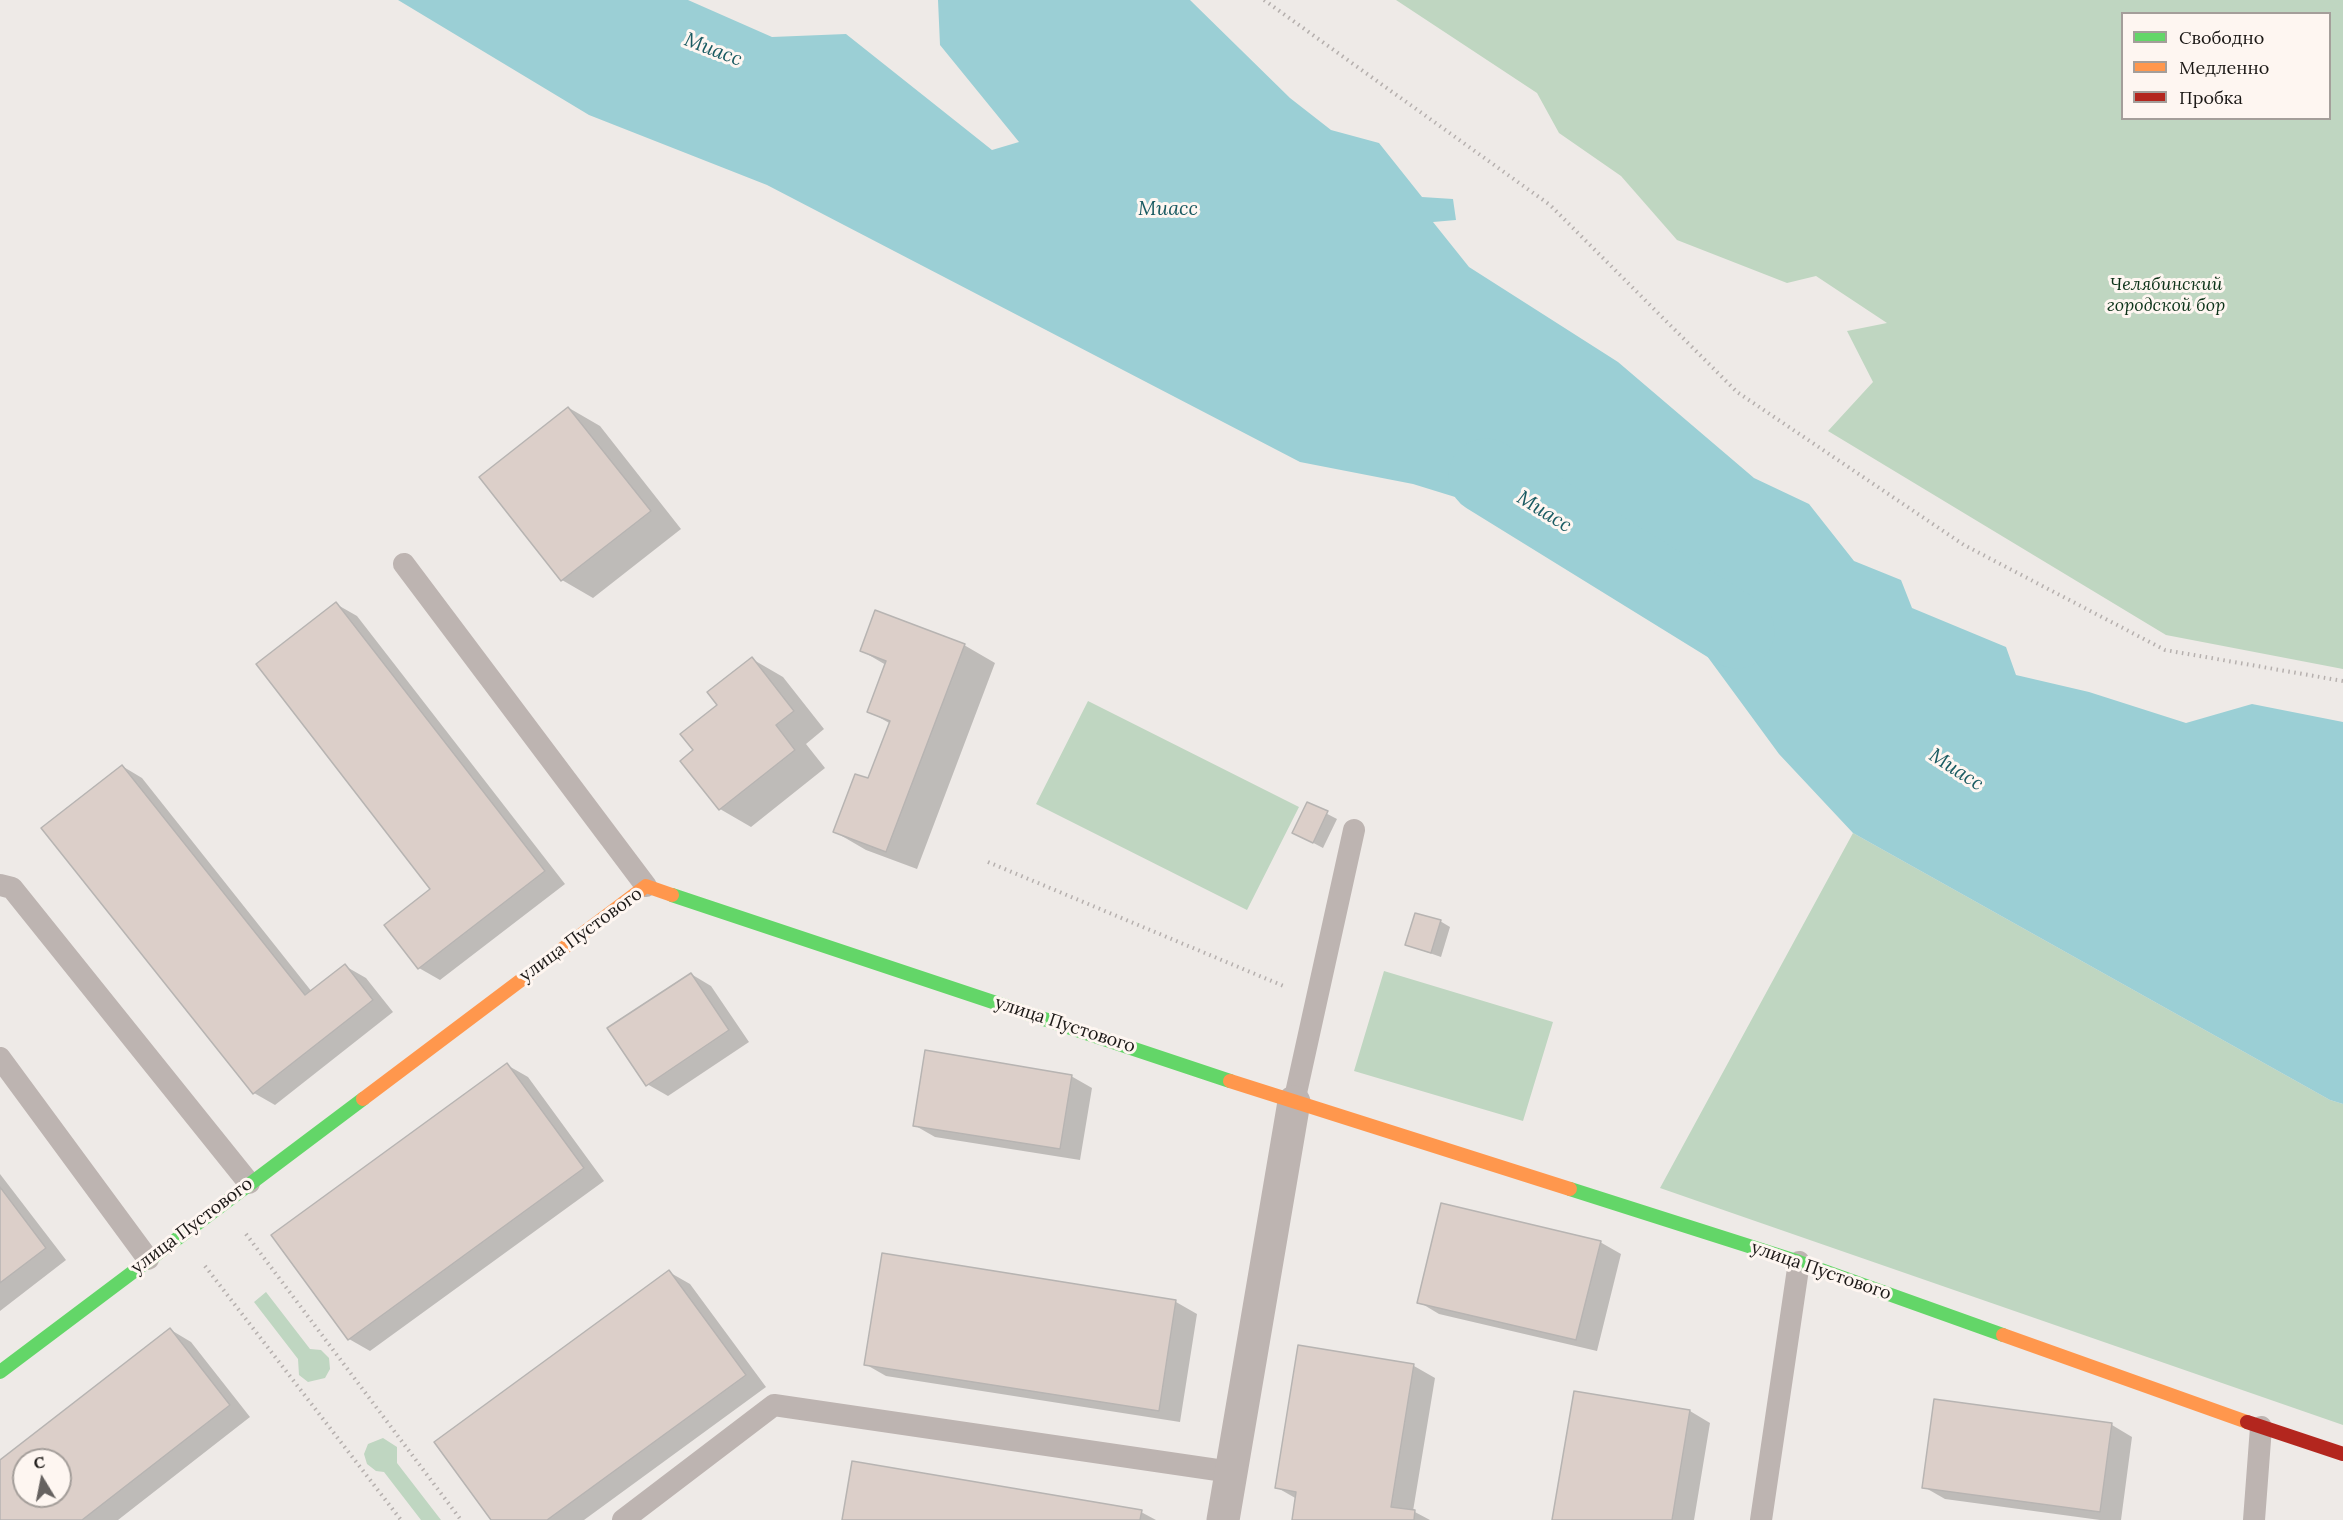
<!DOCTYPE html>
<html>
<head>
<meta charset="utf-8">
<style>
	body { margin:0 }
	#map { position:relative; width:2343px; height:1520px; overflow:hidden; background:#eeeae7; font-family:Lora,serif }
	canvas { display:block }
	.legend { position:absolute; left:2121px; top:12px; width:210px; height:108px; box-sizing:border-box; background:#fef6f1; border:2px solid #a49e9a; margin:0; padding:8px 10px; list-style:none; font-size:18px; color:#1c1917 }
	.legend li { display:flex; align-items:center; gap:12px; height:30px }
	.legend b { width:30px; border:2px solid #a49e9a }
	.north { position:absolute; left:12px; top:1448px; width:60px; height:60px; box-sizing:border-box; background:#fef6f1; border:2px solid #a49e9a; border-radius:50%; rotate:350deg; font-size:16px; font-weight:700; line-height:24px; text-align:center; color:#1c1917 }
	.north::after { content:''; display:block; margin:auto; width:21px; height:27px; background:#666260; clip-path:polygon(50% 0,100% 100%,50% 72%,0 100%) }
</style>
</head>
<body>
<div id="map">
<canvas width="2343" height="1520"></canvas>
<ul class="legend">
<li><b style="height:8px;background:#63d668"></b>Свободно</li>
<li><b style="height:8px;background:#ff974d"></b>Медленно</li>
<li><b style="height:8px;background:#b3261e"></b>Пробка</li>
</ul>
<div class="north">С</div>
</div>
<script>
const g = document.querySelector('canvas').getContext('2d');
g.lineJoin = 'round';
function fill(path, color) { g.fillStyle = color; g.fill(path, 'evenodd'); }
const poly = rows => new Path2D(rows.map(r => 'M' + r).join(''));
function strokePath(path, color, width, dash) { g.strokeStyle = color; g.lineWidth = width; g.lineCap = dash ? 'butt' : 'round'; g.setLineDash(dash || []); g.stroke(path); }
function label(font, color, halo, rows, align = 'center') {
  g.font = font + ' Lora,serif'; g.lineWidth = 6; g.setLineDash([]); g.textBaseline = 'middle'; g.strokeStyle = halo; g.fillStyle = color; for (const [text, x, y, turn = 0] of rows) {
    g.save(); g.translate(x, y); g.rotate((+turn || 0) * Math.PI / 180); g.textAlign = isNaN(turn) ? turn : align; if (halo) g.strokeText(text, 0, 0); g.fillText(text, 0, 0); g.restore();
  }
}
const green = poly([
	[1396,0,2343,0,2343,669,2166,635,1828,431,1873,382,1847,331,1887,323,1816,276,1787,283,1677,240,1621,176,1559,133,1537,93],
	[2122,14,2330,14,2330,118,2122,118],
	[1088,701,1299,807,1247,910,1036,804],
	[1853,833,2330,1100,2343,1104,2343,1425,1660,1188],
	[1384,971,1553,1022,1523,1121,1354,1071],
	[266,1292,310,1349,321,1350,329,1358,330,1369,325,1378,308,1382,299,1375,298,1359,254,1302],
	[383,1438,397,1447,397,1463,441,1520,421,1520,384,1472,376,1471,367,1464,364,1454,368,1444]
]);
const water = poly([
	[398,0,688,0,772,37,846,34,992,150,1019,142,940,45,938,0,1190,0,1290,98,1331,130,1379,143,1422,197,1453,199,1456,220,1433,222,1469,267,1618,362,1754,478,1809,504,1854,561,1901,580,1912,608,2006,647,2016,675,2089,692,2186,723,2252,704,2343,722,2343,1104,2330,1100,1853,833,1779,754,1624,543,1507,513,1413,484,1300,462,767,185,589,115]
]);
const shadow = poly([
	[569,408,600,426,681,529,593,598,562,580],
	[336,604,357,616,565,884,440,980,419,968,432,890],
	[964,645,995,663,917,869,866,850,835,832,869,780,891,724,868,711,886,665,862,651],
	[752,659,783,677,824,729,806,744,825,768,751,827,720,809,682,761,695,750,719,705],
	[122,766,142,778,312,992,345,966,366,978,393,1012,275,1105,254,1093],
	[1308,804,1337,819,1323,848,1304,838],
	[1440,921,1450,927,1441,957,1407,945],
	[691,974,711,986,749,1042,668,1096,647,1084],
	[507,1065,528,1077,604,1181,370,1351,349,1339],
	[1071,1076,1092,1088,1080,1160,935,1137,914,1125],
	[0,1174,66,1260,0,1311],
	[1600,1242,1621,1254,1597,1351,1439,1314,1419,1302],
	[883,1255,1176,1302,1197,1314,1180,1422,886,1376,865,1364],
	[669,1272,690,1284,766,1387,584,1520,493,1520],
	[171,1330,191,1342,250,1417,118,1520,0,1520,0,1462],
	[24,1460,60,1460,60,1496,24,1496],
	[1414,1366,1435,1378,1413,1511,1430,1520,1293,1520,1297,1499,1276,1487],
	[1690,1411,1710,1423,1694,1520,1554,1520],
	[2112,1425,2132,1437,2121,1520,2100,1520,1945,1499,1924,1487],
	[1141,1512,1156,1520,843,1520]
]);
const river = poly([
	[1486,476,1737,631]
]);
const building = poly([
	[568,407,651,511,561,581,479,477,568,407],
	[336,602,545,871,418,969,384,925,430,889,256,664,336,602],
	[875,610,965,644,886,852,833,832,855,774,868,778,890,721,867,712,886,661,860,651,875,610],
	[752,657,794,711,776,725,795,750,719,810,680,761,693,750,680,734,717,705,707,692,752,657],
	[122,765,305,995,345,964,373,1000,253,1094,41,828,122,765],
	[1307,802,1328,811,1313,843,1292,833,1307,802],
	[1415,913,1441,920,1431,953,1405,945,1415,913],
	[691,973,729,1030,646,1086,607,1028,691,973],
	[925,1050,1072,1075,1060,1149,913,1126,925,1050],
	[507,1063,584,1168,348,1340,271,1235,507,1063],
	[0,1187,46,1248,0,1283,0,1187],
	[1441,1203,1601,1241,1576,1340,1417,1303,1441,1203],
	[882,1253,1176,1300,1159,1411,864,1365,882,1253],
	[669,1270,746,1375,547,1520,491,1520,434,1442,669,1270],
	[170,1328,230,1405,82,1520,0,1520,0,1460,170,1328],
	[24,1460,60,1460,60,1496,24,1496,24,1460],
	[1298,1345,1414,1364,1391,1507,1415,1510,1414,1520,1292,1520,1296,1492,1275,1488,1298,1345],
	[1574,1391,1690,1410,1672,1520,1552,1520,1574,1391],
	[1934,1399,2112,1423,2100,1512,1922,1488,1934,1399],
	[852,1461,1142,1510,1140,1520,842,1520,852,1461]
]);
const path = poly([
	[1264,0,1550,205,1737,392,1964,545,2165,650,2343,681],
	[988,862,1286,987],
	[246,1234,461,1520],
	[205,1266,401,1520]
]);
const lane = poly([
	[404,564,646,886],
	[0,885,12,888,249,1183],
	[0,1058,148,1259],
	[1294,1102,1354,830],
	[623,1520,774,1405,1231,1472],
	[1761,1520,1799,1262],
	[2254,1520,2261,1427]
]);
const street = poly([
	[1223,1520,1294,1102]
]);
const fast = poly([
	[672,895,1230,1081],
	[1570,1189,1799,1262,2003,1335],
	[0,1372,363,1099]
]);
const slow = poly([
	[1230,1081,1570,1189],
	[363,1099,646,886,672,895],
	[2003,1335,2247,1422]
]);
const jam = poly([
	[2247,1422,2343,1454]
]);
const parkNames = [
	["Челябинский",2166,285],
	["городской бор",2166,306]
];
const streetNames = [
	["улица Пустового",581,935,-36],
	["улица Пустового",1065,1025,18],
	["улица Пустового",192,1226,-37],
	["улица Пустового",1821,1271,19]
];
const waterNames = [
	["Миасс",713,50,21],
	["Миасс",1168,209],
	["Миасс",1544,512,32],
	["Миасс",1956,770,33]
];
fill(green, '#bfd6c1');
fill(water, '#9bcfd5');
fill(shadow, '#0003');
strokePath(river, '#9bcfd5', 75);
fill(building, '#dccfc9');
strokePath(building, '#b7b4b2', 1.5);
strokePath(path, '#b6b0ae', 4, [1.5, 4.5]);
strokePath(lane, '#bdb4b1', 22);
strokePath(street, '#bdb4b1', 33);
strokePath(fast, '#63d668', 14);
strokePath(slow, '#ff974d', 14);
strokePath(jam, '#b3261e', 14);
label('italic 18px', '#0d3319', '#fef6f1', parkNames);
label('18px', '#1c1917', '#fef6f1', streetNames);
label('italic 20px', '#195a61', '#fef6f1', waterNames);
</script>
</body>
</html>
